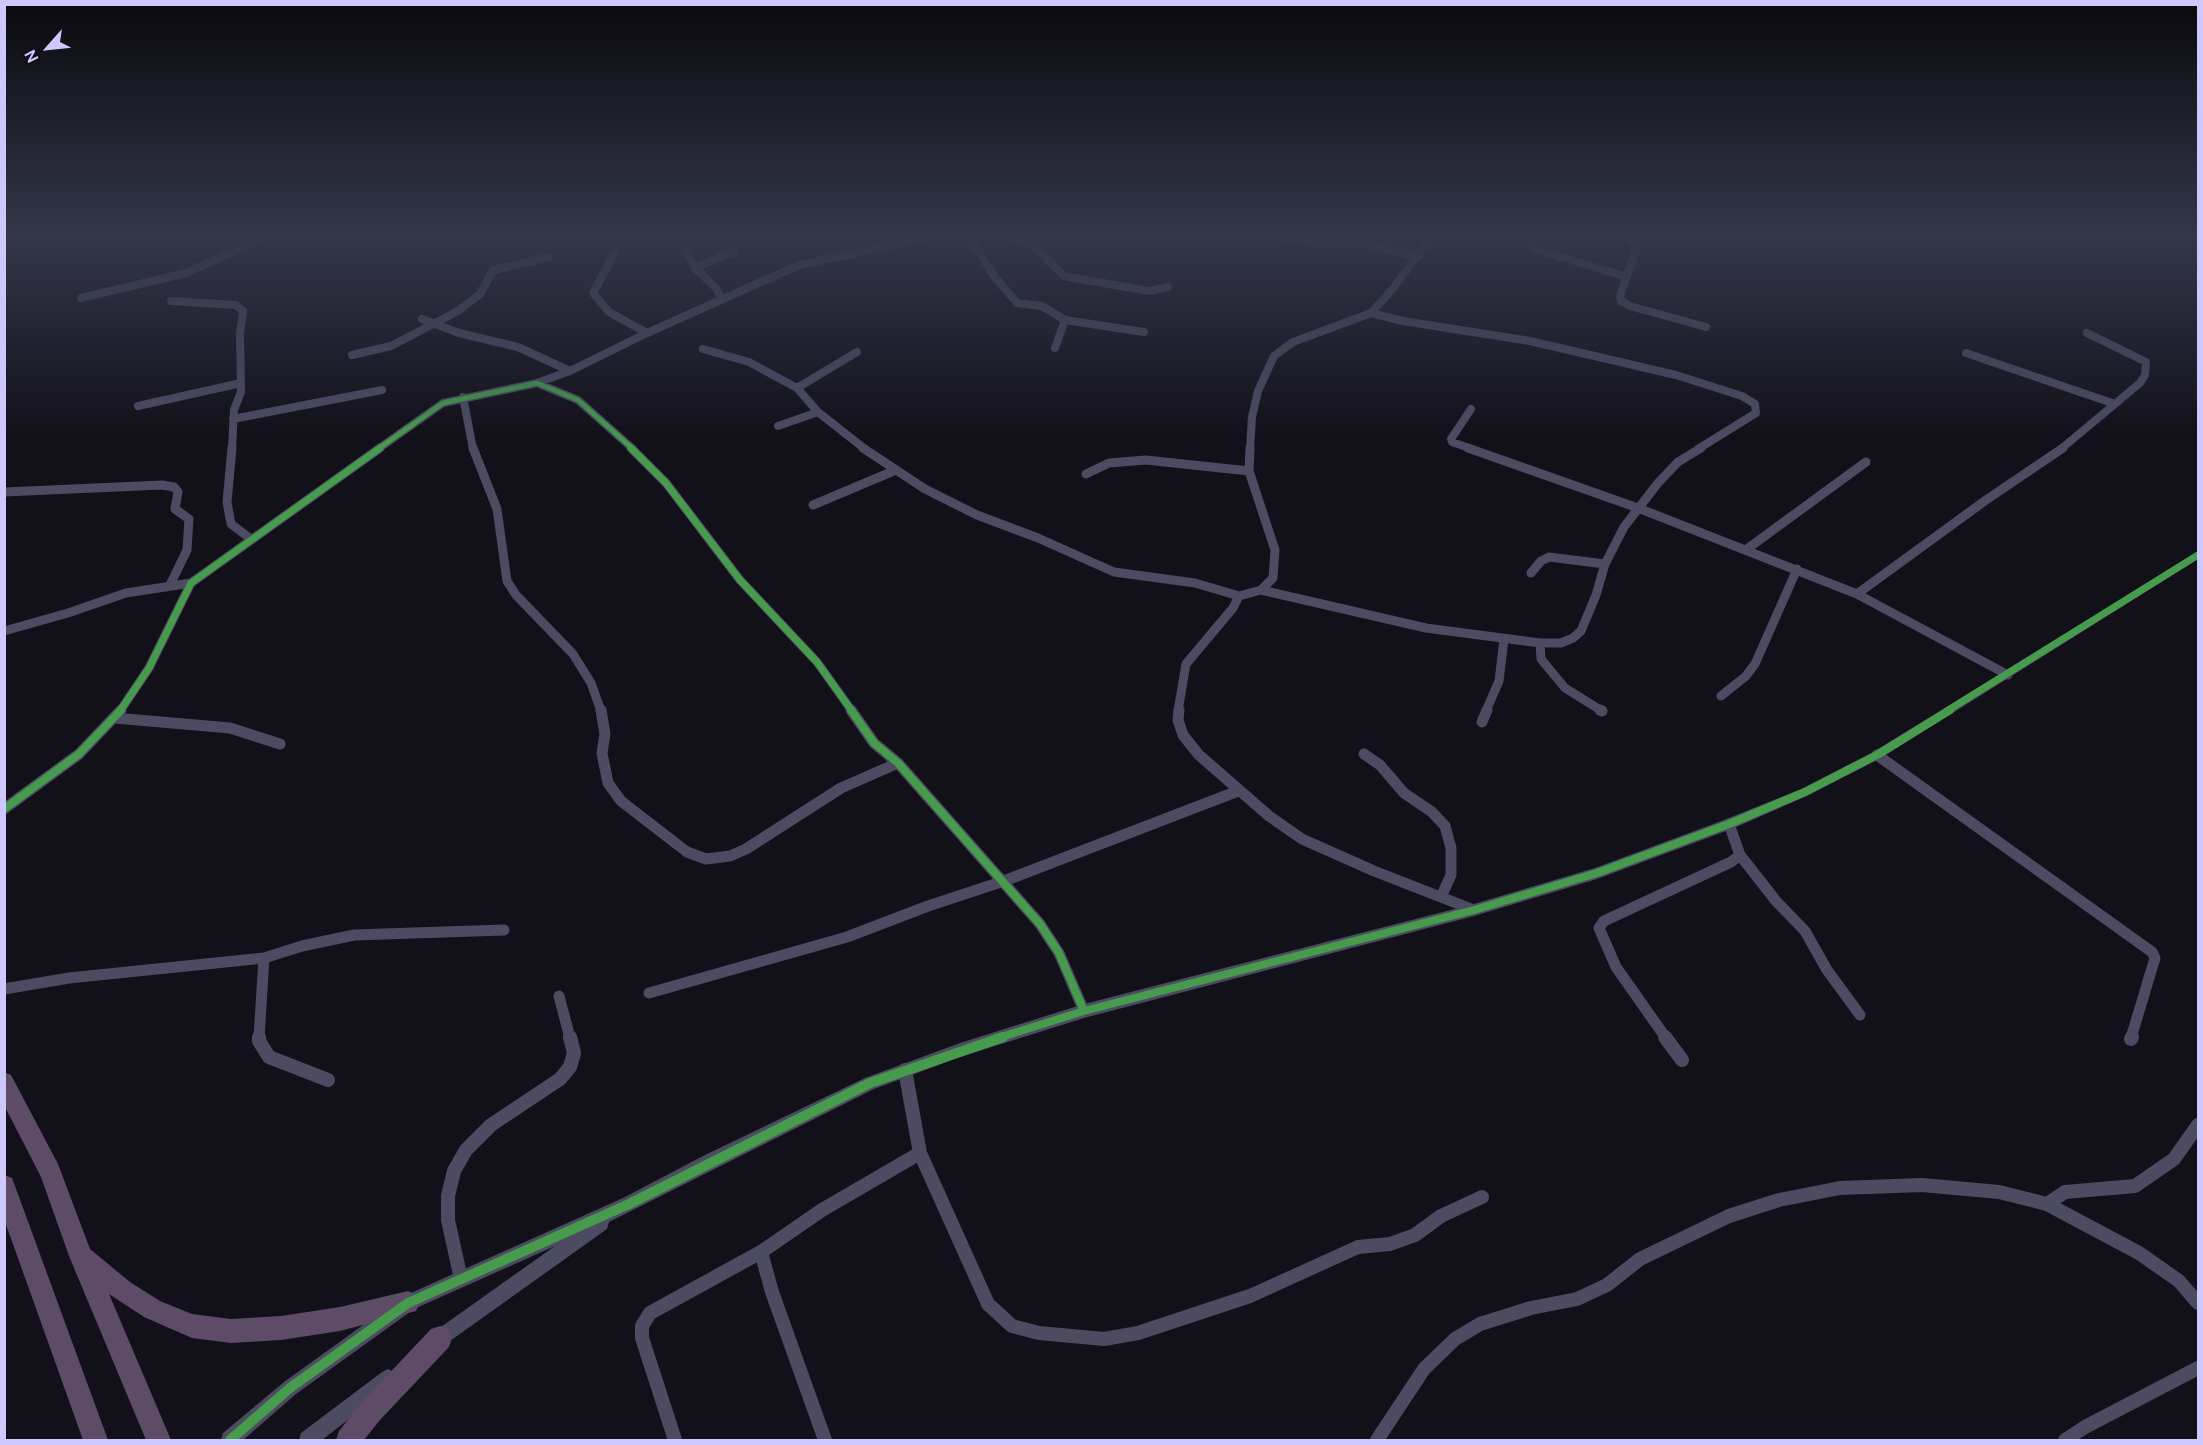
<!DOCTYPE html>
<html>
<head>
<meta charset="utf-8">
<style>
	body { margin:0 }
	#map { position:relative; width:2203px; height:1445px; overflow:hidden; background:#121019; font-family:"DM Sans",sans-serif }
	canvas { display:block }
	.frame { position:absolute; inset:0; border:6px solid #cfc8ff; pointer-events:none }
	.north { position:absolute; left:18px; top:18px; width:60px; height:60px; -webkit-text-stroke:4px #0f0c1d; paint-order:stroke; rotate:243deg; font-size:16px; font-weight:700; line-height:24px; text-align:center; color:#cfc8ff }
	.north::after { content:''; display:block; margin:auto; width:21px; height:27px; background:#cfc8ff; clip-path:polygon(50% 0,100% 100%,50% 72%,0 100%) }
</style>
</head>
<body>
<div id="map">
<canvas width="2203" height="1445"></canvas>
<div class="frame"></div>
<div class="north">N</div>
</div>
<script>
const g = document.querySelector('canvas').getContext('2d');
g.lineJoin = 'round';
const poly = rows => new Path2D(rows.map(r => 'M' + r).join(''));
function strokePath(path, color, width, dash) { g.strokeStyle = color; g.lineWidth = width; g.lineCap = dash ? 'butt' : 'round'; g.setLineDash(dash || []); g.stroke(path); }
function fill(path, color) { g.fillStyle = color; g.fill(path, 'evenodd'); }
const minorFar3 = poly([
	[970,238,994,276,1017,303,1042,306,1065,320,1144,332],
	[1011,238,1034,246,1064,276,1149,291,1168,287],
	[1287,238,1314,243,1360,243,1419,256],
	[1535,238,1531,245,1535,249,1627,277],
	[1628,238,1636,246,1636,250,1620,296,1621,301,1630,306,1706,327],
	[686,250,695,268,716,288,722,299],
	[615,252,593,293,609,312,647,333],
	[695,268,734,251],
	[81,298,186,273,263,238],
	[171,301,236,305,243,311,240,333,241,392,234,410,232,449],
	[1371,313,1403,321,1530,341,1676,375,1742,396,1755,404,1756,413,1698,449],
	[422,319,459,333,518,347,570,371],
	[1055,348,1065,320],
	[703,349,749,362,797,388,818,412,865,449],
	[1966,353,2115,404],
	[352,355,391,346,458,311,480,294,493,270,549,257],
	[537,383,570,371,647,333,799,265,926,238],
	[797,388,857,352],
	[463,397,473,449],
	[138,406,241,383],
	[1471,409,1451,439,1452,442,1472,449],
	[233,419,382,390],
	[778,426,818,412],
	[378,449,443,403,537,383,578,400,633,449],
	[1250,449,1252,417,1258,391,1274,356,1293,342,1371,313,1392,290,1430,238],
	[2061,449,2140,383,2145,375,2146,362,2087,333]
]);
const minorFar2 = poly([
	[232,448,227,502,231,524,251,539],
	[473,448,497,509,507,581,516,595,573,654,591,683,601,711],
	[631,448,666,483,740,580,817,662,852,711],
	[863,448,925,489,977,515,1038,538,1114,572,1195,583,1239,596],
	[1468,448,1638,508,1857,594,2008,675],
	[1086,474,1109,463,1146,460,1249,471],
	[4,492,162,485,174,487,178,492,175,509,189,519,187,550,170,585],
	[813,505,896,470],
	[1747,549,1866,462],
	[1531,573,1541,561,1549,557,1605,564],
	[1261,590,1426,628,1540,643,1561,643,1573,638,1581,631,1596,595,1605,564,1624,527,1658,483,1678,462,1701,448],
	[1857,594,1986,500,2063,448],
	[4,631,68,613,126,593,191,583],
	[1540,643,1541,659,1565,688,1602,711],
	[1721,696,1746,676,1755,664,1797,569],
	[120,711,149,668,191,583,380,448],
	[1178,711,1186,664,1233,608,1239,596,1261,590,1273,578,1275,550,1249,471,1250,448],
	[1486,711,1499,681,1504,639]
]);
const minorFar1 = poly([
	[601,710,605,734,602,753,608,783,621,801,687,852,706,859,730,856,746,849,841,788,898,763],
	[851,710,874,743,898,763,1040,924,1059,953,1084,1011],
	[1179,710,1178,720,1183,735,1199,755,1269,816,1302,839,1374,871,1474,910],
	[1600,710,1602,711],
	[115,718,230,728,280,744],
	[1482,722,1487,710],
	[1364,754,1380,765,1404,793,1432,812,1445,826,1451,848,1451,875,1441,897],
	[1877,755,2152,952,2155,958,2131,1038],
	[4,809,79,754,121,710],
	[1740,855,1776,901,1805,931,1827,970,1860,1015],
	[264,958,302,946,354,935,504,930],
	[4,989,69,978,264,958,259,1038],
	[649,993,847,937,928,906,1004,881,1238,791],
	[559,996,570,1038],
	[1666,1038,1616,967,1599,928,1604,921,1731,862,1740,855,1729,824]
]);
const minor = poly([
	[259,1037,259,1041,269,1057,328,1080],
	[1665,1037,1682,1060],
	[2131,1039,2132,1037],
	[905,1070,920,1153,988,1304,1012,1326,1039,1333,1104,1339,1138,1333,1250,1296,1358,1247,1390,1244,1415,1235,1441,1216,1482,1197],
	[2047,1204,2065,1192,2135,1186,2174,1159,2198,1125],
	[461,1279,448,1220,448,1196,454,1171,466,1150,491,1125,560,1079,570,1067,574,1053,570,1037],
	[675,1440,642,1338,642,1326,650,1313,761,1252],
	[825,1440,772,1292,761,1252,822,1210,920,1153],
	[1377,1440,1424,1369,1455,1339,1480,1324,1531,1308,1577,1299,1607,1285,1640,1259,1729,1216,1779,1200,1840,1188,1922,1185,1999,1192,2047,1204,2139,1253,2179,1281,2198,1303],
	[2065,1440,2085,1427,2198,1368]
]);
const tertiary = poly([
	[2198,552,2198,559,1881,758,1809,795,1734,828,1597,879,1474,916,1084,1018,960,1057,874,1089,609,1222,607,1229,443,1346,437,1349,431,1346,428,1340,431,1334,555,1246,414,1309,296,1394,243,1440,221,1440,223,1433,284,1382,402,1297,623,1198,703,1156,865,1078,960,1043,1084,1004,1474,904,1595,868,1724,820,1801,789,1873,752,2198,552],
	[388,1369,394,1372,397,1378,394,1384,322,1440,299,1440,301,1433,382,1372,388,1369]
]);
const trunk = poly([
	[4,1072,11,1075,58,1164,90,1249,130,1282,160,1301,192,1314,231,1319,281,1316,340,1307,408,1291,416,1295,420,1303,416,1311,340,1331,281,1340,231,1343,192,1338,144,1317,109,1294,171,1440,146,1440,69,1256,41,1177,4,1105,4,1072],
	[4,1175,12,1178,15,1186,108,1440,83,1440,4,1219,4,1175],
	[440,1326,449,1329,452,1338,449,1347,380,1420,364,1440,336,1440,339,1431,362,1402,431,1329,440,1326]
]);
const cyclewayFar3 = poly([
	[378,449,443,403,537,383,578,400,633,449]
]);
const cyclewayFar2 = poly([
	[631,448,666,483,740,580,817,662,852,711],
	[120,711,149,668,191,583,380,448],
	[1947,711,2198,555]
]);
const cyclewayFar1 = poly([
	[851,710,874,743,898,763,1040,924,1059,953,1084,1011],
	[4,809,79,754,121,710],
	[998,1038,1084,1011,1474,910,1597,873,1729,824,1805,792,1877,755,1950,710]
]);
const cycleway = poly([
	[230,1440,290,1388,408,1303,629,1204,870,1083,1003,1037]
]);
strokePath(minorFar3, '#4c4b62', 8);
strokePath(minorFar2, '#4c4b62', 9);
strokePath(minorFar1, '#4c4b62', 11);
strokePath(minor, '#4c4b62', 14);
fill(tertiary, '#4c4b62');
fill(trunk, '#5e4b68');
strokePath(cyclewayFar3, '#469c4c', 5);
strokePath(cyclewayFar2, '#469c4c', 7);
strokePath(cyclewayFar1, '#469c4c', 8);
strokePath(cycleway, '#469c4c', 10);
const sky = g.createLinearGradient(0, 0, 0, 441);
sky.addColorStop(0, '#0a090e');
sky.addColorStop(0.54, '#333749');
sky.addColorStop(1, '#33374900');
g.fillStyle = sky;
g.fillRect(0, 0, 2203, 441);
</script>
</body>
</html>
